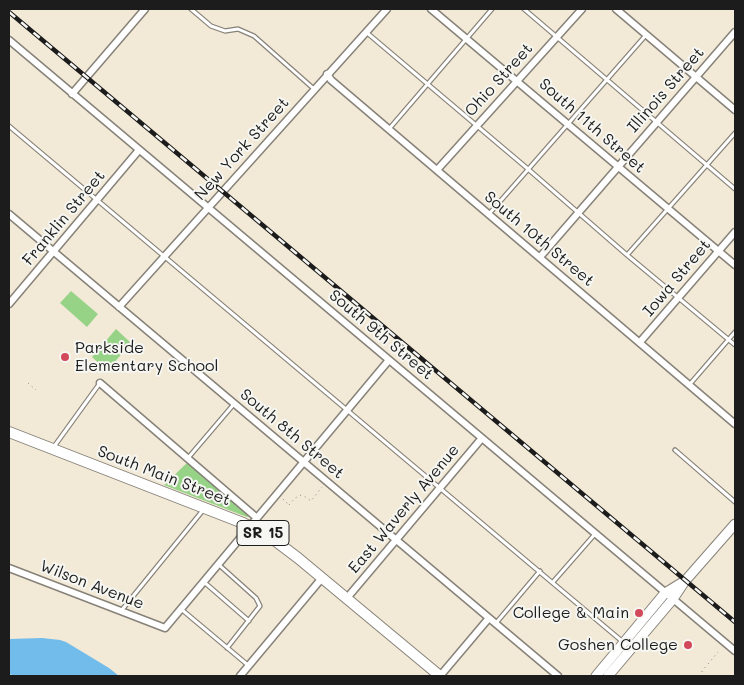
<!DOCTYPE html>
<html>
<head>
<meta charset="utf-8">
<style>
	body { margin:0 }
	#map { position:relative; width:744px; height:685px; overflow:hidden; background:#f2e9d6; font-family:Mali,sans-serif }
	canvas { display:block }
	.frame { position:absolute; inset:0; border:10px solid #1c1c1c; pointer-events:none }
</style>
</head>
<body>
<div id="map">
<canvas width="744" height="685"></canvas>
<div class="frame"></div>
</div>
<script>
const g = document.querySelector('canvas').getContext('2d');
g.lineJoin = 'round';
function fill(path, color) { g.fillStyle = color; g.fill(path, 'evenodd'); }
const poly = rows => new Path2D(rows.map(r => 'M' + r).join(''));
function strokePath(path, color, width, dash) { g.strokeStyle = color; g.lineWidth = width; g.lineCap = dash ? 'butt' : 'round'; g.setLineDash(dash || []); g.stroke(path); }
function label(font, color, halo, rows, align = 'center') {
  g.font = font + ' Mali,sans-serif'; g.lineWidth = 4; g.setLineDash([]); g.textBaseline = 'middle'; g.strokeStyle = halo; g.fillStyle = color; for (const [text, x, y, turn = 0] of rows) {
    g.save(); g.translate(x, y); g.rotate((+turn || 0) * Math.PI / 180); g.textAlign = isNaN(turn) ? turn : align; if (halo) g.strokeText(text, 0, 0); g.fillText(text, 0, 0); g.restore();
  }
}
const green = poly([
	[71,291,98,314,87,327,60,303],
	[116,329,131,343,107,371,92,357],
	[189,461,250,515,247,517,164,485]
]);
const water = poly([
	[42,638,60,640,66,642,109,668,119,676,15,676,9,674,9,639]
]);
const path = poly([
	[28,383,36,390],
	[283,499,289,505],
	[289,505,295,498,301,495,304,496,311,501,322,487],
	[699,676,703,670,718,652]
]);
const lane = poly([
	[191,9,211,26,225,31,238,29,254,36,314,89],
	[524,9,735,189],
	[366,32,528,169,627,255,735,345],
	[9,126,623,642],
	[389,129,492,9],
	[489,214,646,35],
	[627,255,735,133],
	[690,384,735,332],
	[53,448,100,383],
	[675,450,735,502],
	[188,458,234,404],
	[218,564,256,598,260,606,227,648],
	[204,582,249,621],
	[553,582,595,534],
	[181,609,249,666],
	[121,611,204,509],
	[496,623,540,571]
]);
const street = poly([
	[431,9,735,265],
	[616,9,735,110],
	[9,40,735,651],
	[327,74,331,80,735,424],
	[72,94,145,9],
	[437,170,582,9],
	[9,214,558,676],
	[540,257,735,32],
	[9,304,139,150],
	[119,307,387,9],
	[640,342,735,232],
	[100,383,257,518],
	[9,568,165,628,389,360],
	[347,598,482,438],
	[240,676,322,578],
	[440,676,489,618]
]);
const secondary = poly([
	[596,676,665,593,683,582],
	[608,676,673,599,685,581,735,524]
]);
const primary = poly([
	[9,432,243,523,269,536,298,558,440,676]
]);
const rail = poly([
	[9,12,735,622]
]);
const markers = [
	[65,357,5,"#d1495b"],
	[639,613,5,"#d1495b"],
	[688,645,5,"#d1495b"]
];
const shields = [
	[263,533,52]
];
const shieldNames = [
	["SR 15",263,533]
];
const streetNames = [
	["Ohio Street",499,80,-48],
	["Illinois Street",666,90,-49],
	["South 11th Street",592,126,41],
	["New York Street",242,149,-48],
	["Franklin Street",64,218,-50],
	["South 10th Street",539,239,40],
	["Iowa Street",677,278,-50],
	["South 9th Street",381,335,40],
	["South 8th Street",292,434,40],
	["South Main Street",164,476,21],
	["East Waverly Avenue",404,509,-50],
	["Wilson Avenue",92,585,21]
];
const poiNames = [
	["Parkside",75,348,"left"],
	["Elementary School",75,366,"left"],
	["College & Main",629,613],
	["Goshen College",678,645]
];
fill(green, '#97d387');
fill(water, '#72bceb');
strokePath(lane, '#878279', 5.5);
strokePath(street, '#878279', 9);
strokePath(secondary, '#878279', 11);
strokePath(primary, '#878279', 12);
strokePath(path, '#878279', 1, [1, 4]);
strokePath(lane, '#fff', 3);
strokePath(street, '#fff', 6);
strokePath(secondary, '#fff', 9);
strokePath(primary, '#fff', 10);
strokePath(rail, '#1c1c1c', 4.5);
strokePath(rail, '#f6f6f2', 2.5, [8]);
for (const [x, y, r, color] of markers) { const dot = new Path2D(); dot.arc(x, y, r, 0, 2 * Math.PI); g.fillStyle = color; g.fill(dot); strokePath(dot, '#f6f6f2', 2); }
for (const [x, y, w] of shields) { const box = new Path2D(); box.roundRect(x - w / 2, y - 12.5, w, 25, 4); g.fillStyle = '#f6f6f2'; g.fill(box); strokePath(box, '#1c1c1c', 1); }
label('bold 15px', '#1c1c1c', null, shieldNames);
label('16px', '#1c1c1c', '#f6f6f2', streetNames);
label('16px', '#1c1c1c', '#f6f6f2', poiNames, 'right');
</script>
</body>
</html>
